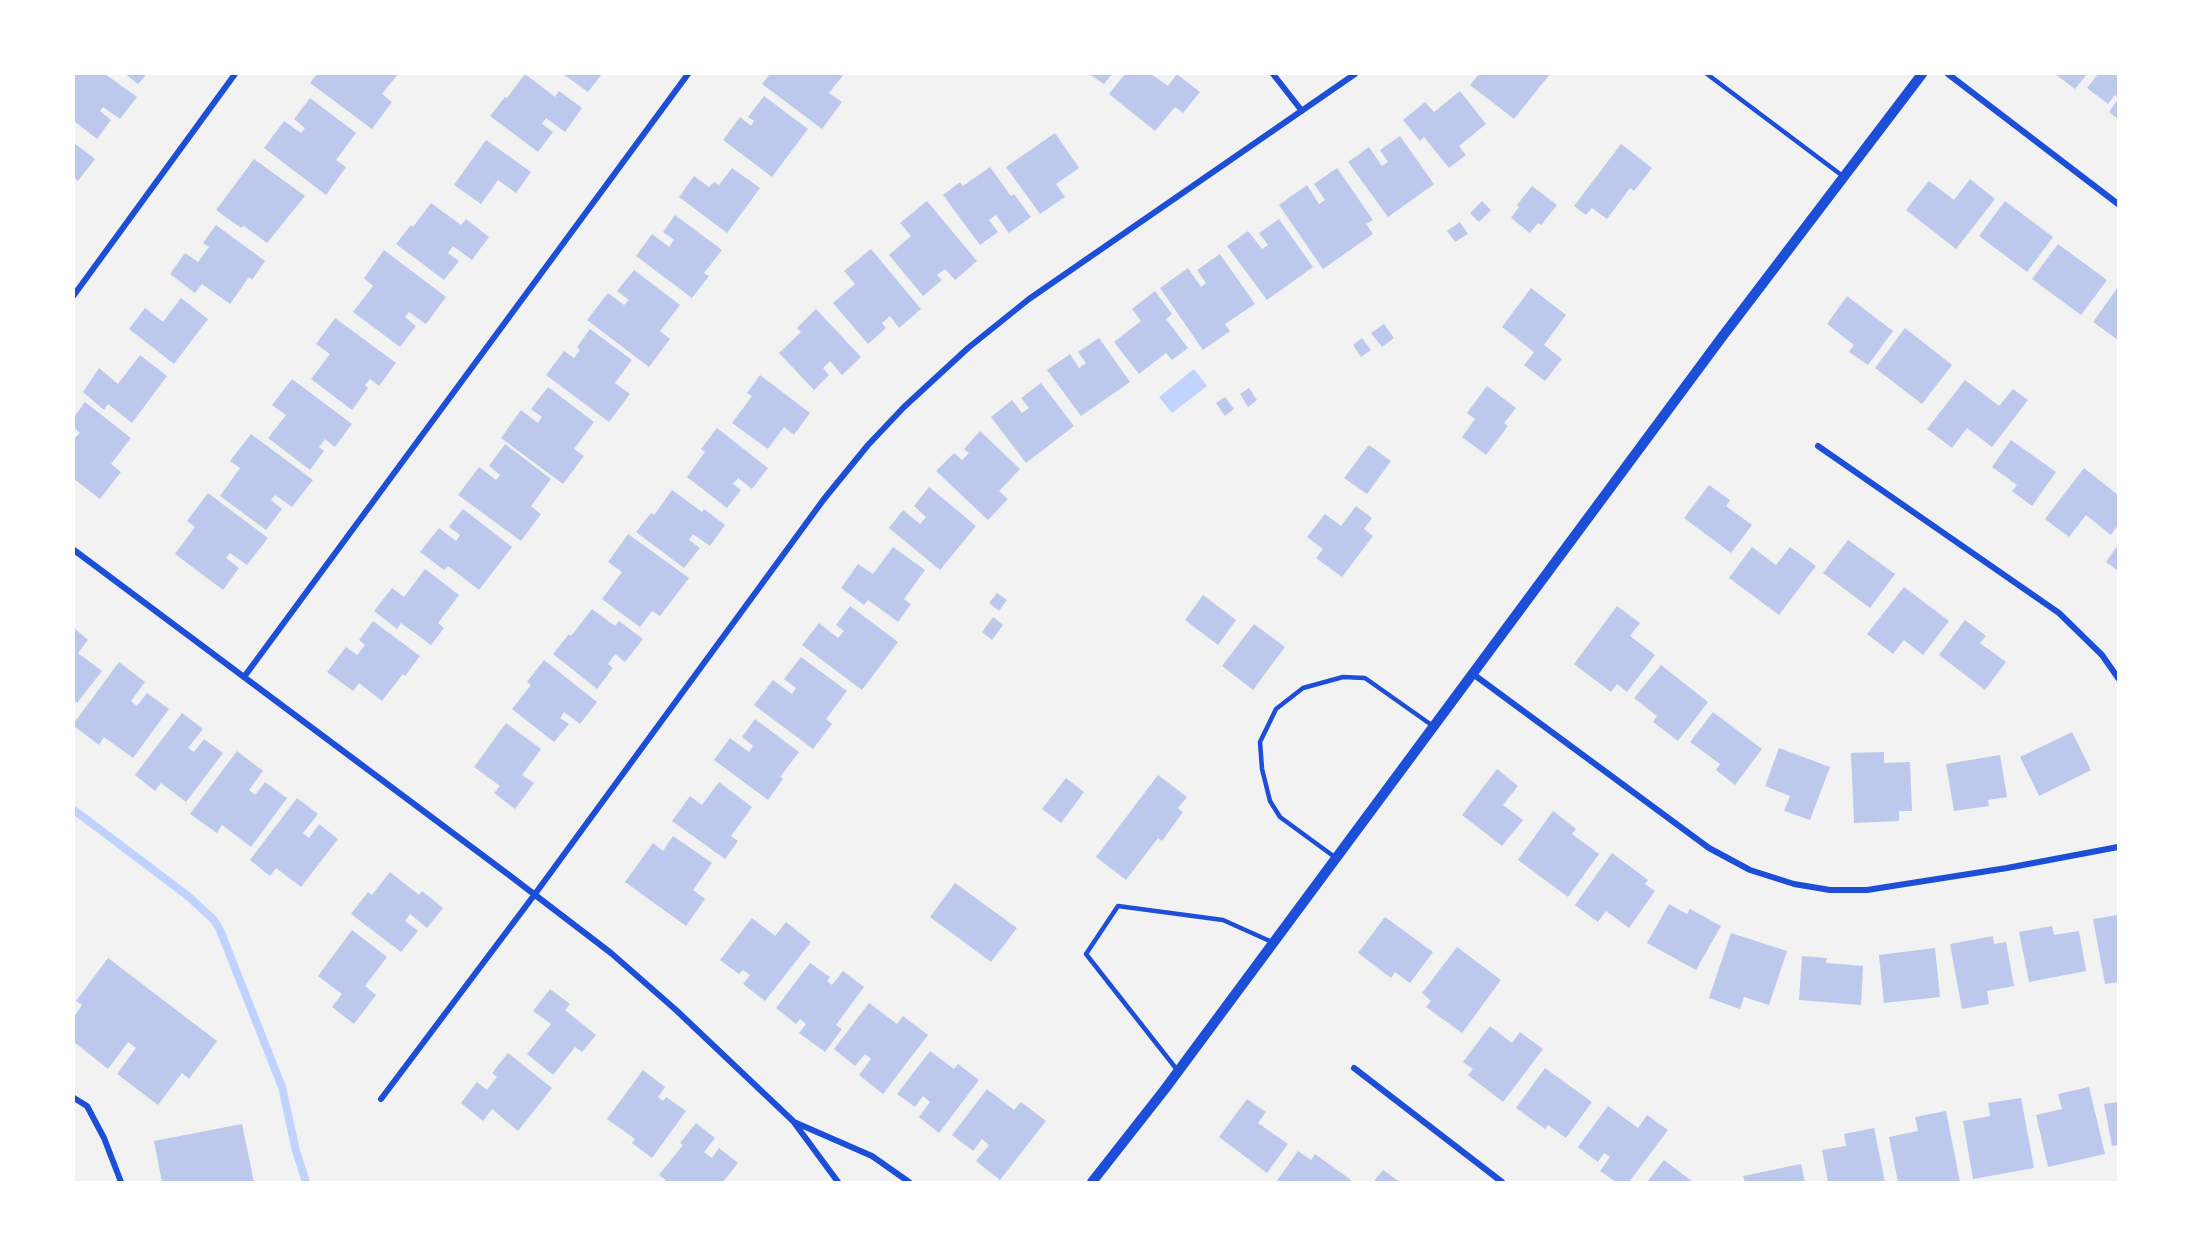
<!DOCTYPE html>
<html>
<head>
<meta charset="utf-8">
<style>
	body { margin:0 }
	#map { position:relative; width:2192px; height:1256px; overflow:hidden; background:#f2f2f2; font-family:Manrope,sans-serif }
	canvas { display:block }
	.frame { position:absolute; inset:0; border:75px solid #fff; pointer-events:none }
</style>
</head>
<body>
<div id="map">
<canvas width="2192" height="1256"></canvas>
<div class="frame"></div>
</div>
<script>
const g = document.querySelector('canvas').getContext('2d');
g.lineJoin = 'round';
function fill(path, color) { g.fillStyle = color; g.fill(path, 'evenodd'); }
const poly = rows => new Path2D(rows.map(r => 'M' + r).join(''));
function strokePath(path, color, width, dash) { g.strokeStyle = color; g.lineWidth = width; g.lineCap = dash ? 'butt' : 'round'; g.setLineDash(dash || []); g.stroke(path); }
const water = poly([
	[1194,369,1207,386,1172,413,1159,397]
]);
const stream = poly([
	[74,810,188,896,214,920,220,930,282,1087,296,1151,306,1182]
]);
const building = poly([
	[74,74,105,74,137,97,120,119,103,107,100,111,111,120,97,139,74,121],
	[125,74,147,74,138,84],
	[317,74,398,74,382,94,392,102,372,129,310,83],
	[525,74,555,97,559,91,582,108,565,132,546,118,542,124,553,132,538,152,490,116,505,97,507,98],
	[563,74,602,74,588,92],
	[770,74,844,74,829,93,842,102,822,129,762,84],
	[1089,74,1112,74,1104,84],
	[1125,74,1151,74,1168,86,1177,74,1200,92,1183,113,1175,107,1155,131,1109,94],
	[1479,74,1550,74,1514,119,1470,85],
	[2055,74,2087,74,2075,89],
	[2098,74,2118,74,2118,98,2115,95,2108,104,2087,88],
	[1460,91,1486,124,1459,146,1466,155,1449,168,1424,137,1420,141,1403,120,1425,102,1434,112],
	[764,96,808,129,772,177,723,140,740,117,751,126,754,121,748,117],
	[310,98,356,133,336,160,346,167,326,195,264,148,284,121,301,133,305,128,294,119],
	[2118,99,2118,119,2109,112],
	[1055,133,1079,168,1056,184,1065,197,1040,214,1006,167],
	[1400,136,1434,184,1388,217,1348,162,1369,147,1382,166,1388,162,1380,150],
	[486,140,531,172,516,193,498,180,481,204,454,185],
	[74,143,95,159,78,181,74,178],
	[1621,144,1652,168,1634,191,1630,188,1607,219,1592,208,1586,215,1574,206],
	[254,159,305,196,267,243,244,226,241,228,216,210],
	[990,167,1011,196,1014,194,1031,217,1009,233,996,215,989,220,998,232,980,245,943,195,960,182,963,186],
	[732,168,760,188,727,233,679,197,694,176,709,187,714,182,719,185],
	[1337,168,1373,220,1366,224,1373,234,1323,269,1279,205,1307,185,1319,204,1325,200,1314,184],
	[1970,179,1995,199,1956,249,1906,210,1929,181,1954,200],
	[1532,186,1557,205,1541,225,1538,223,1530,233,1511,218,1519,207,1517,205],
	[927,201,977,261,955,280,945,269,937,275,942,280,923,296,889,255,911,236,900,223],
	[1482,201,1491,210,1479,222,1470,213],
	[2005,201,2053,237,2027,272,1979,236],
	[431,203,461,225,466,219,489,237,472,260,453,246,448,253,459,261,444,280,396,244,411,225,413,227],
	[675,215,722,250,704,273,709,276,692,298,636,256,652,234,669,247,674,240,663,232],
	[1279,219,1313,267,1267,300,1227,246,1248,231,1262,249,1268,245,1259,233],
	[1460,222,1468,234,1455,242,1447,231],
	[216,225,265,261,252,280,249,277,230,304,202,284,195,293,170,274,185,253,198,262,209,247,203,243],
	[2058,244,2107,280,2081,315,2032,279],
	[871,249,921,309,899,328,890,316,882,323,886,328,868,344,833,303,855,284,844,271],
	[384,250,446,297,426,324,409,312,405,317,416,326,400,347,353,312,373,286,364,278],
	[1220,254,1255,304,1225,324,1230,331,1203,350,1160,288,1188,268,1201,287,1206,283,1197,270],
	[634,270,680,305,660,331,670,339,649,367,587,320,608,293,624,305,629,300,617,291],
	[2118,287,2118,340,2093,322],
	[1531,288,1566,315,1544,345,1562,359,1545,381,1524,365,1534,352,1502,327],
	[1155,291,1172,314,1166,319,1188,348,1172,360,1166,353,1139,374,1114,342,1141,321,1132,309],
	[1847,296,1893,331,1868,365,1849,352,1854,345,1827,324],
	[181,298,208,319,174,364,129,329,145,308,163,322],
	[816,309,861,357,842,375,830,361,823,368,829,375,814,390,779,353,801,332,797,328],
	[335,318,396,363,379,386,370,379,365,385,368,388,352,410,311,379,330,354,316,344],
	[1384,324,1394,338,1382,347,1371,333],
	[1905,328,1952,365,1922,404,1875,368],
	[590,329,632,360,615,383,630,394,609,422,546,375,564,351,574,358,580,350,577,347],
	[1099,338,1130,382,1081,416,1047,370,1070,354,1079,368,1086,363,1078,352],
	[1362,338,1371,350,1361,357,1353,345],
	[140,355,167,376,132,423,108,404,104,410,83,392,99,368,118,384],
	[760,375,810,413,794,435,784,427,768,449,732,423,752,396,747,393],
	[292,379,352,424,335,447,325,439,319,447,324,451,310,470,268,438,286,415,272,405],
	[1965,380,1999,406,2013,389,2028,400,1992,447,1967,428,1952,448,1927,429],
	[1041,383,1074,426,1026,463,991,417,1012,400,1022,413,1029,408,1021,398],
	[1487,386,1516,408,1504,423,1508,426,1486,455,1462,437,1475,419,1467,413],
	[548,387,594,422,574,449,584,456,563,484,501,438,521,410,538,423,542,417,531,409],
	[1249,388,1257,400,1248,407,1240,394],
	[1225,397,1234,409,1225,416,1216,403],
	[85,402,131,438,111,464,121,472,100,499,74,479,74,437,75,438,80,433,74,428,74,417],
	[717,428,768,468,752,489,738,478,733,484,741,490,727,508,687,477,705,452,701,449],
	[980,431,1020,469,999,491,1008,499,988,520,936,471,954,453,962,460,969,453,964,449],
	[251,434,313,480,292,507,275,495,271,500,282,509,266,530,220,496,240,468,230,461],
	[2011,440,2056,472,2032,506,2012,491,2017,485,1992,467],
	[505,444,551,479,531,506,541,514,521,541,458,495,479,467,496,480,500,475,489,466],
	[1369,445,1391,461,1367,494,1344,478],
	[2084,468,2118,495,2118,525,2111,535,2086,515,2069,537,2045,519],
	[1709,485,1730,500,1726,506,1752,525,1731,553,1684,518],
	[929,487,976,526,940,570,889,528,903,510,920,524,926,517,914,506],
	[672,490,702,512,704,509,725,525,710,546,693,534,689,540,700,548,684,568,636,532,651,513,654,515],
	[208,493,268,538,247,565,230,553,226,558,239,568,223,590,175,554,195,527,187,521],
	[1356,506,1372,518,1364,529,1373,536,1342,577,1316,558,1323,549,1307,537,1325,514,1341,526],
	[463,509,512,547,479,590,448,566,444,570,420,552,439,528,456,541,460,535,449,527],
	[628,534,689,578,660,616,652,611,640,627,602,599,622,572,608,562],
	[1848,540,1895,574,1870,608,1823,573],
	[2118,545,2118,571,2106,562],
	[893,547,925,570,904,599,911,604,898,622,868,600,864,605,841,588,858,564,873,574],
	[1752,547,1776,565,1790,547,1816,566,1779,615,1729,578],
	[425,569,459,595,438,623,444,628,431,645,401,623,397,629,374,611,392,588,404,597],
	[1904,587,1949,621,1923,655,1904,640,1893,654,1867,634],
	[997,593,1007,600,999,611,989,603],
	[1203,595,1236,620,1218,645,1185,620],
	[850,606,898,642,862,690,802,645,819,623,838,638,844,631,836,625],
	[1617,606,1640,623,1630,636,1655,655,1627,692,1617,684,1611,692,1574,664],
	[592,609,615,626,619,621,643,639,625,662,615,654,608,664,613,668,597,689,553,654,569,634,571,636],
	[993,617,1003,625,992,640,982,632],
	[1965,620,1986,636,1980,643,2006,662,1985,690,1939,655],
	[373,621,420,656,405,676,403,674,382,701,359,683,353,691,327,672,346,647,357,655,365,645,359,640],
	[1254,624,1285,647,1253,690,1222,666],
	[74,628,88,640,78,653,102,671,77,703,74,700],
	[801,657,847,691,826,719,832,724,813,749,754,705,773,680,792,694,796,688,784,679],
	[544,660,597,702,580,724,564,712,560,718,569,724,554,742,512,709,531,685,527,682],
	[119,662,145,682,131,701,137,706,147,693,169,709,133,758,104,737,99,745,74,726,74,723],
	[1661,665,1708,702,1678,741,1653,722,1657,716,1634,698],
	[1713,712,1762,749,1735,785,1716,770,1720,764,1690,742],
	[182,713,203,729,188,748,194,752,204,739,223,753,186,802,161,783,155,791,135,775],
	[755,719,799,752,780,777,783,779,768,800,714,760,730,738,749,752,753,746,742,737],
	[506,723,541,749,522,775,534,783,515,809,494,793,500,786,474,767],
	[2072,732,2091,770,2039,796,2020,757],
	[1779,748,1830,767,1810,820,1784,811,1790,796,1765,786],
	[237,751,263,771,249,790,255,795,265,782,287,798,251,847,222,825,217,833,190,814],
	[1884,752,1884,763,1910,762,1912,811,1899,811,1899,821,1854,823,1851,753],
	[2000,755,2007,797,1988,800,1989,806,1954,811,1946,764],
	[1497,769,1518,786,1503,805,1523,820,1502,846,1462,815],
	[1158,775,1187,797,1178,808,1183,812,1162,841,1158,838,1126,880,1096,857],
	[1066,778,1084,792,1061,823,1042,809],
	[719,782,752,807,731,836,738,841,725,859,672,821,690,796,702,805],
	[297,798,318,814,303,833,309,838,319,824,338,839,301,887,276,868,270,876,250,860],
	[1553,811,1576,829,1572,834,1599,854,1568,897,1518,860],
	[673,836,712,863,693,890,705,899,686,926,625,882,653,843,663,851],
	[1612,853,1648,880,1645,884,1655,891,1629,928,1606,911,1598,922,1575,905],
	[390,872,419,895,422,891,443,908,427,928,410,914,405,921,418,931,401,952,351,914,368,892,372,895],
	[955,883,1017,928,991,962,930,917],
	[1669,904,1687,914,1690,909,1721,926,1696,970,1647,943],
	[2118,915,2118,982,2105,984,2093,919],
	[1385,917,1433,952,1410,983,1395,972,1391,978,1358,953],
	[752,918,775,936,786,922,811,942,765,1001,743,984,750,975,743,970,739,974,720,960],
	[2052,926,2054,935,2079,931,2086,971,2029,982,2019,932],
	[352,930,387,957,365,986,376,995,354,1024,332,1007,342,994,318,976],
	[1731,933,1787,951,1769,1005,1744,997,1740,1009,1709,998],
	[1993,936,1994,944,2006,942,2014,986,1987,991,1989,1004,1962,1009,1950,944],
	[1457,947,1501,980,1462,1033,1426,1007,1431,1001,1422,993],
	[1935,948,1940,997,1884,1003,1879,955],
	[1802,956,1827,958,1826,963,1863,966,1861,1005,1799,1000],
	[108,958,217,1041,189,1079,182,1073,158,1105,117,1074,136,1048,128,1042,108,1069,74,1042,74,1017,82,1005,76,1001],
	[810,963,830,977,827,981,832,985,843,971,864,987,836,1025,842,1029,825,1052,799,1033,806,1024,800,1019,796,1024,776,1008],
	[550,989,570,1004,565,1010,596,1035,582,1052,575,1047,553,1075,527,1054,551,1024,533,1011],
	[869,1003,897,1024,903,1016,928,1035,883,1094,859,1075,871,1059,865,1054,855,1066,834,1049],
	[1490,1026,1512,1043,1520,1032,1543,1049,1503,1102,1468,1075,1473,1069,1463,1062],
	[930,1051,954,1069,958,1064,979,1080,939,1133,919,1117,930,1102,923,1096,915,1107,897,1094],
	[508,1053,552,1088,518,1131,492,1109,483,1121,461,1103,477,1082,487,1090,497,1077,492,1073],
	[1545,1068,1592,1102,1566,1138,1548,1125,1545,1129,1516,1108],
	[643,1070,665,1087,658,1097,663,1101,666,1097,686,1111,652,1158,632,1143,635,1139,607,1119],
	[2089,1087,2105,1154,2048,1167,2036,1115,2062,1109,2058,1094],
	[987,1089,1014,1110,1021,1102,1046,1121,1000,1180,976,1161,989,1145,982,1139,973,1151,952,1135],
	[2021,1098,2034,1168,1973,1179,1963,1121,1990,1116,1988,1103],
	[1247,1099,1266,1112,1258,1123,1288,1144,1267,1173,1219,1137],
	[2118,1102,2118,1145,2112,1146,2104,1104],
	[1608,1106,1638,1128,1647,1115,1668,1130,1629,1182,1616,1182,1600,1171,1610,1157,1604,1153,1598,1162,1578,1147],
	[1946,1111,1960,1182,1898,1182,1889,1137,1918,1131,1915,1117],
	[696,1123,715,1138,704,1152,712,1158,719,1148,738,1163,723,1182,668,1182,659,1175,683,1145,680,1143],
	[242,1124,254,1182,162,1182,154,1141],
	[1874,1128,1885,1182,1828,1182,1822,1150,1846,1146,1844,1134],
	[1298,1151,1311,1160,1315,1154,1351,1180,1349,1182,1276,1182],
	[1664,1160,1693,1182,1647,1182],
	[1801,1164,1805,1182,1745,1182,1743,1176],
	[1383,1170,1400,1182,1373,1182]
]);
const service = poly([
	[1707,74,1844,177],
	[1336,858,1280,817,1270,801,1262,769,1260,742,1276,709,1303,688,1343,677,1365,678,1433,726],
	[1178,1071,1086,954,1118,906,1223,920,1272,942]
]);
const minor = poly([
	[1273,74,1302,111],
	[1948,74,2118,204],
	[74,295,235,74],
	[1818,446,2059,613,2102,655,2118,678],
	[74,550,509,875,611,953,676,1010,793,1121,838,1182],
	[1473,674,1709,848,1750,870,1794,884,1830,890,1867,890,2007,868,2118,847],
	[244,677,688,74],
	[1354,1068,1502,1182],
	[74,1098,87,1106,104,1138,121,1182],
	[381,1099,535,894,824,499,868,445,904,407,968,348,1029,299,1355,74],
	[794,1122,872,1156,909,1182]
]);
const tertiary = poly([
	[1092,1182,1165,1089,1722,337,1922,74]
]);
fill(water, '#bfd3fe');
strokePath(stream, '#bfd3fe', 8);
fill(building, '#bdc9ec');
strokePath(service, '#1d4ed8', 4.5);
strokePath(minor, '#1d4ed8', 6);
strokePath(tertiary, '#1d4ed8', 10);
</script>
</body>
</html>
